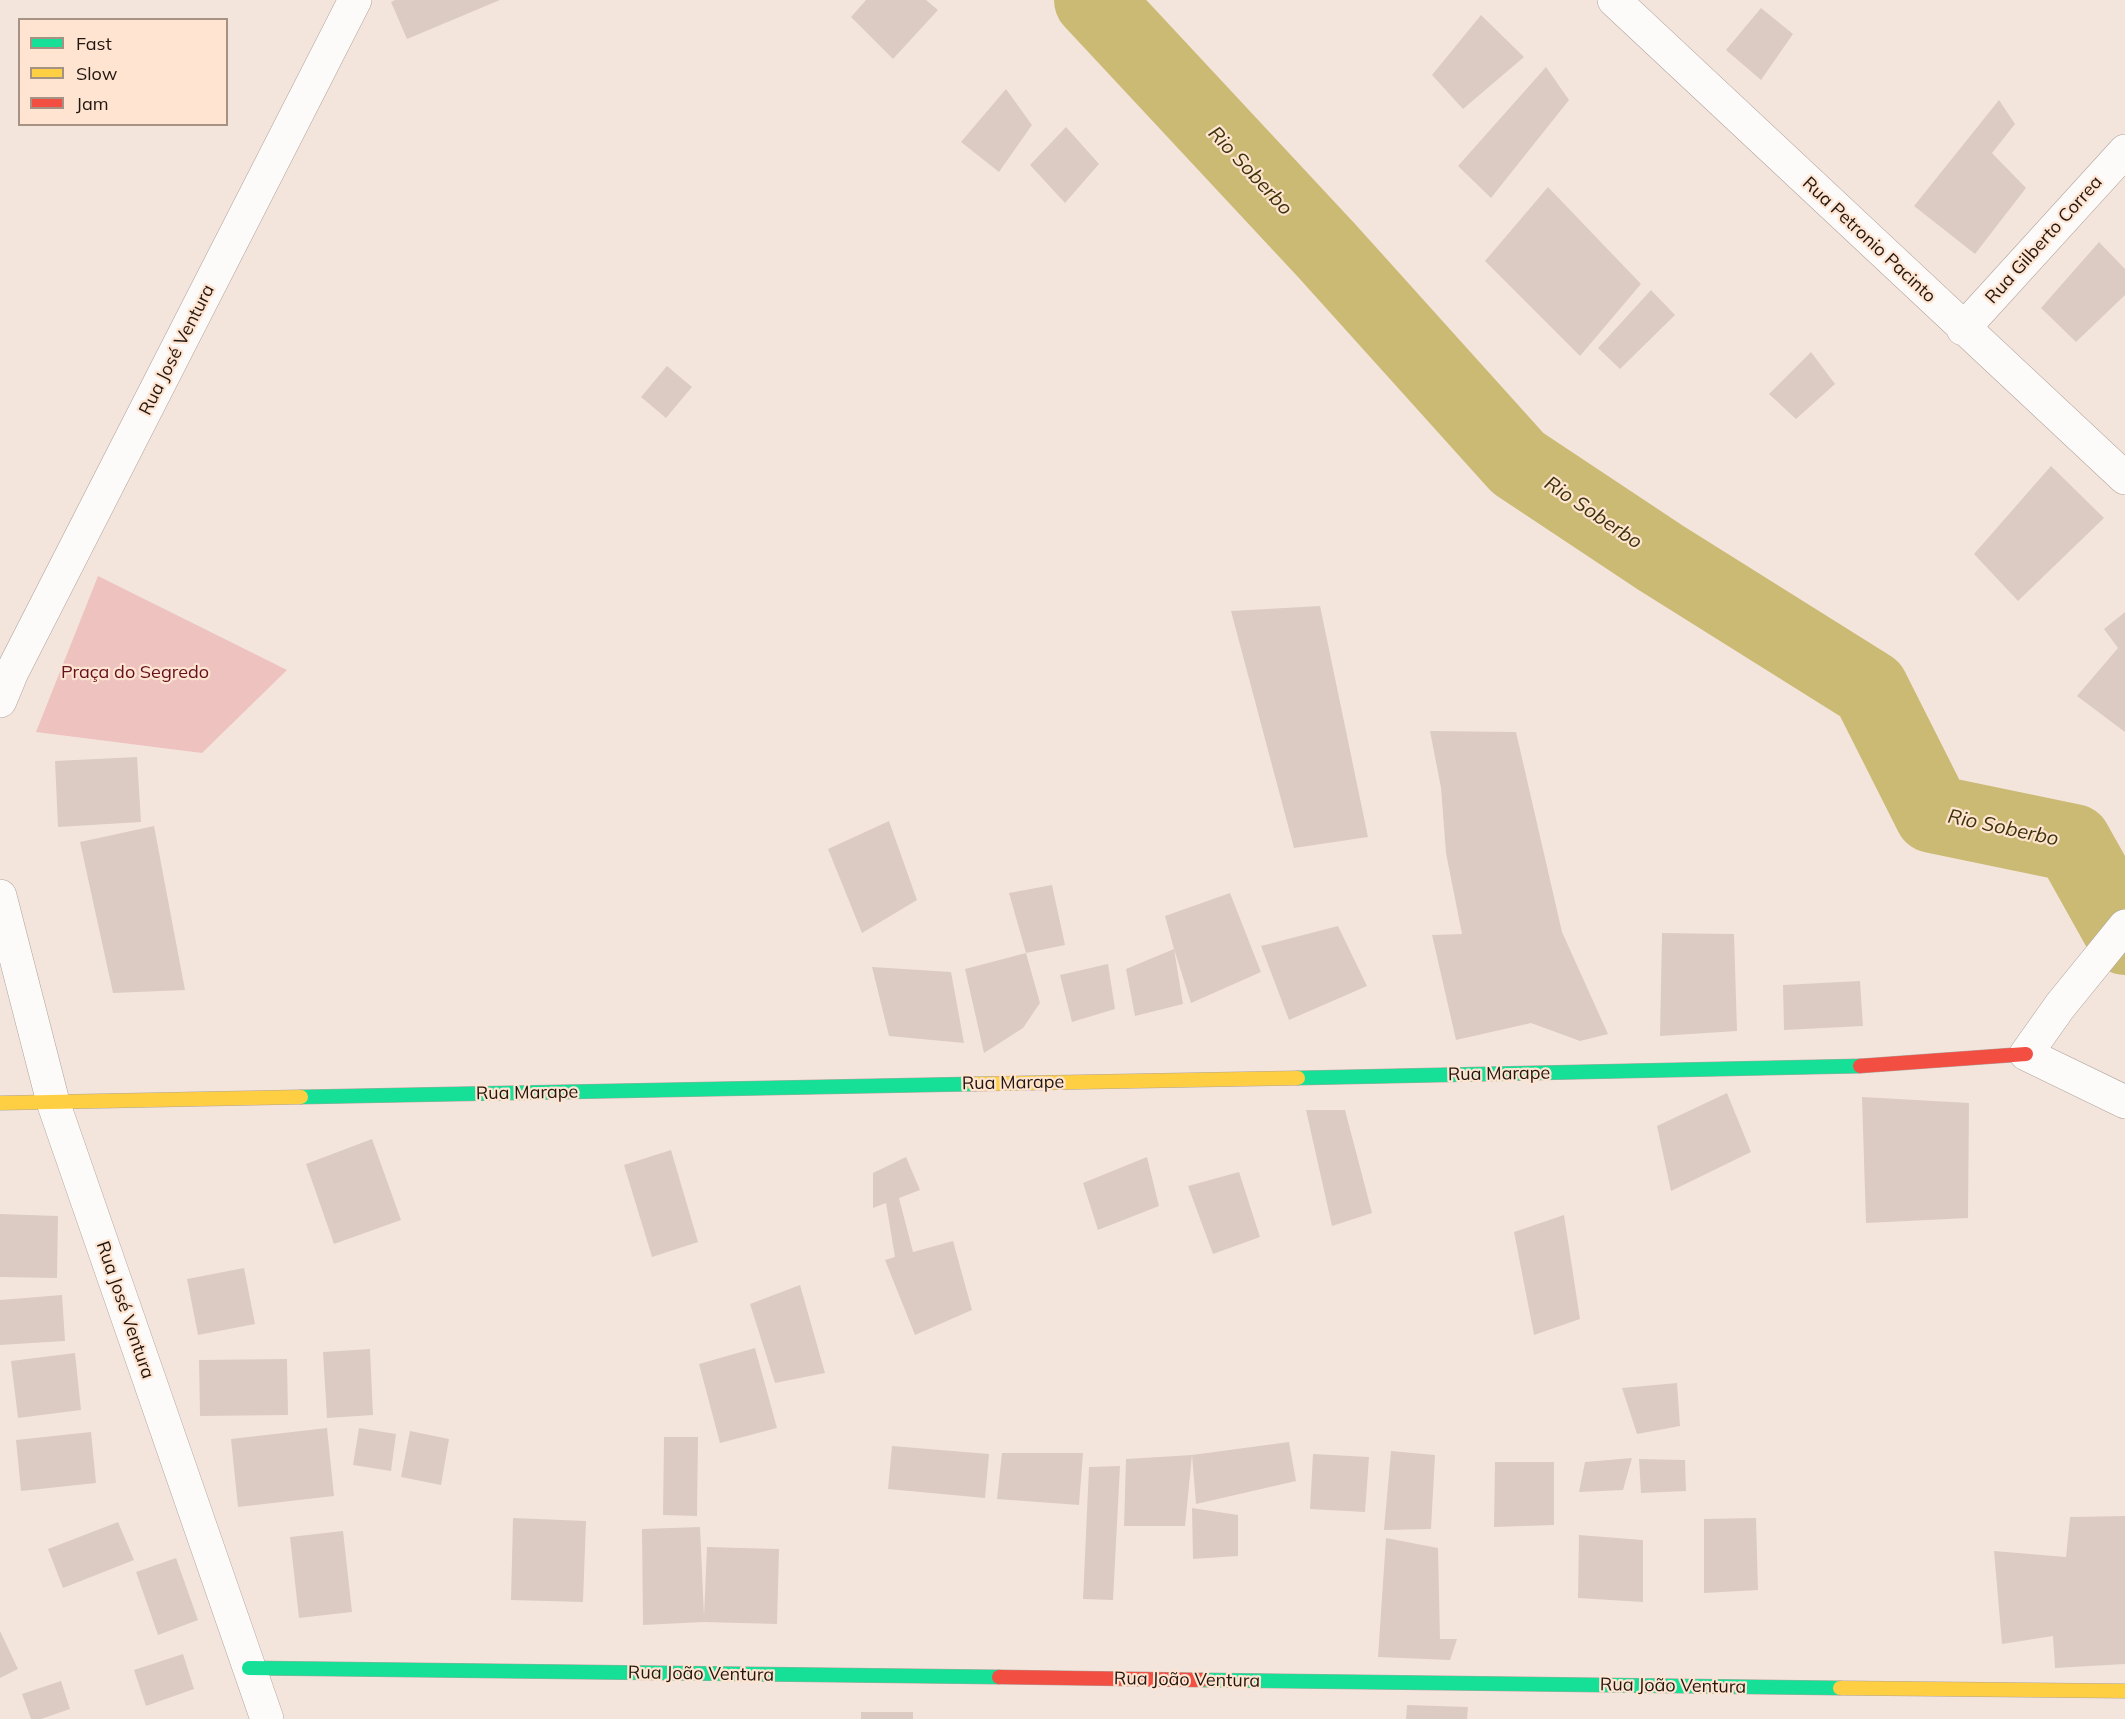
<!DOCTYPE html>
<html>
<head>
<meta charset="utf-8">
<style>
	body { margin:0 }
	#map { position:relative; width:2125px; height:1719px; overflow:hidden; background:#f4e5dc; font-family:Mulish,sans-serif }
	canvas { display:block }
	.legend { position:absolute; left:18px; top:18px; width:210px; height:108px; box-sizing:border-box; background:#fee4d1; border:2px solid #a69283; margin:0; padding:8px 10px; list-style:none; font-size:18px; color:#22160e }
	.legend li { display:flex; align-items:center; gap:12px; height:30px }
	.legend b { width:30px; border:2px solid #a69283 }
</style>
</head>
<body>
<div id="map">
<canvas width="2125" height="1719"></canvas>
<ul class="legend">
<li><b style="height:8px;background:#16e098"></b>Fast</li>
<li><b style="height:8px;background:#ffcf43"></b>Slow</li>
<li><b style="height:8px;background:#f24e42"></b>Jam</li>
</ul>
</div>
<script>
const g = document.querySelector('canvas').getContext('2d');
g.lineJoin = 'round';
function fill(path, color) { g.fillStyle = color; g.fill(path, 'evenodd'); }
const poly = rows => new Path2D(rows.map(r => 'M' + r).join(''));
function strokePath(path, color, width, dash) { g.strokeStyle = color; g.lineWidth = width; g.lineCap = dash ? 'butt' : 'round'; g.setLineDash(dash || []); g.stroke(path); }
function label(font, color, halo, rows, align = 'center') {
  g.font = font + ' Mulish,sans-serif'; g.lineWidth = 4.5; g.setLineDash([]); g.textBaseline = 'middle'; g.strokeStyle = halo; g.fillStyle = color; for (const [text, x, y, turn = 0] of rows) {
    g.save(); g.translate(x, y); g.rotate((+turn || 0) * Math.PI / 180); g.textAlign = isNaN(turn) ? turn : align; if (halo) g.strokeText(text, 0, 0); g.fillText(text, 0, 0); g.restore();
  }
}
const green = poly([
	[98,576,287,670,202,753,36,732]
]);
const river = poly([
	[1093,0,1327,251,1518,463,1661,558,1870,689,1933,814,2073,843,2125,936]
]);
const building = poly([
	[395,0,500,0,407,39,391,2],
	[866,0,926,0,938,10,893,59,851,17],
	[1761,8,1793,34,1761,80,1726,50],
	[1481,15,1524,57,1463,109,1432,75],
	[1546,67,1569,100,1491,198,1458,166],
	[1006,89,1032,125,999,172,961,142],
	[1999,100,2015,124,1992,153,2026,188,1975,254,1914,206],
	[1066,127,1099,164,1065,203,1030,165],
	[1548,187,1641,284,1580,356,1485,261],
	[2099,242,2125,269,2125,295,2076,342,2041,308],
	[1651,290,1675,315,1620,369,1598,348],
	[1811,352,1835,384,1796,419,1769,394],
	[667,366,692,387,666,418,641,397],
	[2051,466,2104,518,2018,601,1974,554],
	[1320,606,1368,837,1294,848,1231,611],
	[2125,612,2125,732,2077,696,2118,648,2104,629],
	[1430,731,1516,732,1562,932,1608,1034,1580,1041,1531,1023,1456,1040,1432,935,1462,934,1446,853,1441,788],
	[137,757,141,822,58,827,55,761],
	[889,821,917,900,862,933,828,849],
	[154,826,185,990,113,993,80,842],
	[1052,885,1065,945,1026,953,1009,893],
	[1230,893,1261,972,1191,1003,1174,949,1183,1004,1135,1016,1126,969,1174,949,1165,916],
	[1338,926,1367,986,1289,1020,1261,946],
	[1662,933,1734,934,1737,1031,1660,1036],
	[1026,953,1040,1003,1023,1028,984,1053,965,969],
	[1108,964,1115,1009,1072,1022,1060,975],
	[872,967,951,972,964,1043,889,1036],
	[1860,981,1863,1026,1784,1030,1783,985],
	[1727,1093,1751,1152,1671,1191,1657,1126],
	[1862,1097,1969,1103,1968,1218,1866,1223],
	[1306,1110,1345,1110,1372,1213,1332,1226],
	[372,1139,401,1220,334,1244,306,1164],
	[671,1150,698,1242,652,1257,624,1165],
	[906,1157,920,1190,899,1198,913,1252,953,1241,972,1310,915,1335,885,1260,895,1257,886,1203,873,1208,873,1173],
	[1147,1157,1159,1206,1098,1230,1083,1183],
	[1239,1172,1260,1237,1213,1254,1188,1186],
	[0,1214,58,1216,57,1278,0,1277],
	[1564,1215,1580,1319,1534,1335,1514,1232],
	[244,1268,255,1324,198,1335,187,1279],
	[800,1285,825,1373,775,1383,750,1304],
	[62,1295,65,1341,0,1345,0,1300],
	[755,1348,777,1428,720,1443,699,1364],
	[370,1349,373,1415,327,1418,323,1352],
	[75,1353,81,1410,18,1418,11,1361],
	[287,1359,288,1415,200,1416,199,1360],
	[1677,1383,1680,1426,1637,1434,1622,1388],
	[327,1428,334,1496,238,1507,231,1439],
	[359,1428,396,1434,391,1471,353,1465],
	[410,1431,449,1439,441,1485,401,1477],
	[91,1432,96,1483,21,1491,16,1440],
	[664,1437,698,1437,697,1516,663,1515],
	[1289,1442,1296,1481,1196,1504,1192,1455],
	[892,1446,989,1454,985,1498,888,1489],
	[1391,1451,1435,1455,1431,1529,1384,1530],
	[1002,1453,1083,1453,1079,1505,997,1499],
	[1313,1454,1369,1457,1365,1512,1310,1509],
	[1192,1455,1185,1526,1124,1526,1126,1459],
	[1632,1458,1623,1490,1579,1492,1585,1462],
	[1639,1459,1685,1460,1686,1491,1641,1493],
	[1495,1462,1554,1462,1554,1525,1494,1527],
	[1120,1466,1113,1600,1083,1599,1089,1467],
	[1192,1508,1238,1515,1238,1556,1193,1559],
	[2125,1516,2125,1664,2055,1668,2053,1636,2002,1644,1994,1551,2066,1557,2070,1517],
	[513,1518,586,1521,583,1602,511,1600],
	[1756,1518,1758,1590,1704,1593,1704,1519],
	[118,1522,134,1560,63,1588,48,1549],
	[700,1527,704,1616,707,1547,779,1549,777,1624,704,1622,643,1625,642,1529],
	[343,1531,352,1612,299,1618,290,1537],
	[1579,1535,1643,1540,1643,1602,1578,1598],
	[1386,1538,1438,1548,1440,1639,1457,1639,1450,1660,1378,1657],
	[176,1558,198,1620,158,1635,136,1572],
	[0,1631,18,1669,0,1678],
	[183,1654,194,1689,146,1706,134,1670],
	[61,1681,70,1709,41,1719,31,1719,22,1694],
	[1407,1705,1468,1707,1467,1719,1406,1719],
	[861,1712,913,1712,913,1719,861,1719]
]);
const street = poly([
	[1614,0,2125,478],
	[1963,329,2125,151],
	[0,701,12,672,355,0],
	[0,896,53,1102,267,1719],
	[2125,926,2060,1006,2026,1054,2125,1102]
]);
const fast = poly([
	[1298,1078,1860,1066],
	[301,1097,974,1084],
	[249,1668,999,1677],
	[1202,1680,1840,1688]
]);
const slow = poly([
	[974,1084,1298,1078],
	[0,1103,301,1097],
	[1840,1688,2125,1691]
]);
const jam = poly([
	[1860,1066,2026,1054],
	[999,1677,1202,1680]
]);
const streetNames = [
	["Rua Petronio Pacinto",1869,240,43],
	["Rua Gilberto Correa",2044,240,-48],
	["Rua José Ventura",177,350,-63],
	["Rua Marape",1499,1074,-1],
	["Rua Marape",1013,1083,-1],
	["Rua Marape",527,1093,-1],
	["Rua José Ventura",125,1310,71],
	["Rua João Ventura",701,1674,1],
	["Rua João Ventura",1187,1680,1],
	["Rua João Ventura",1673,1686,1]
];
const parkNames = [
	["Praça do Segredo",135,673]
];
const waterNames = [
	["Rio Soberbo",1250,171,47],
	["Rio Soberbo",1593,513,34],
	["Rio Soberbo",2003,828,12]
];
fill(green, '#edc2bf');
strokePath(river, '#caba74', 78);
fill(building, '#dccbc3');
strokePath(street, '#afa39b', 34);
strokePath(fast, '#afa39b', 15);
strokePath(slow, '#afa39b', 15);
strokePath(jam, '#afa39b', 15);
strokePath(street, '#fdfbfa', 33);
strokePath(fast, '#16e098', 14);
strokePath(slow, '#ffcf43', 14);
strokePath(jam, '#f24e42', 14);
label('18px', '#22160e', '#fee4d1', streetNames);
label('18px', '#660f1e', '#fee4d1', parkNames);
label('italic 20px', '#3b340a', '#fee4d1', waterNames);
</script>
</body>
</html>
